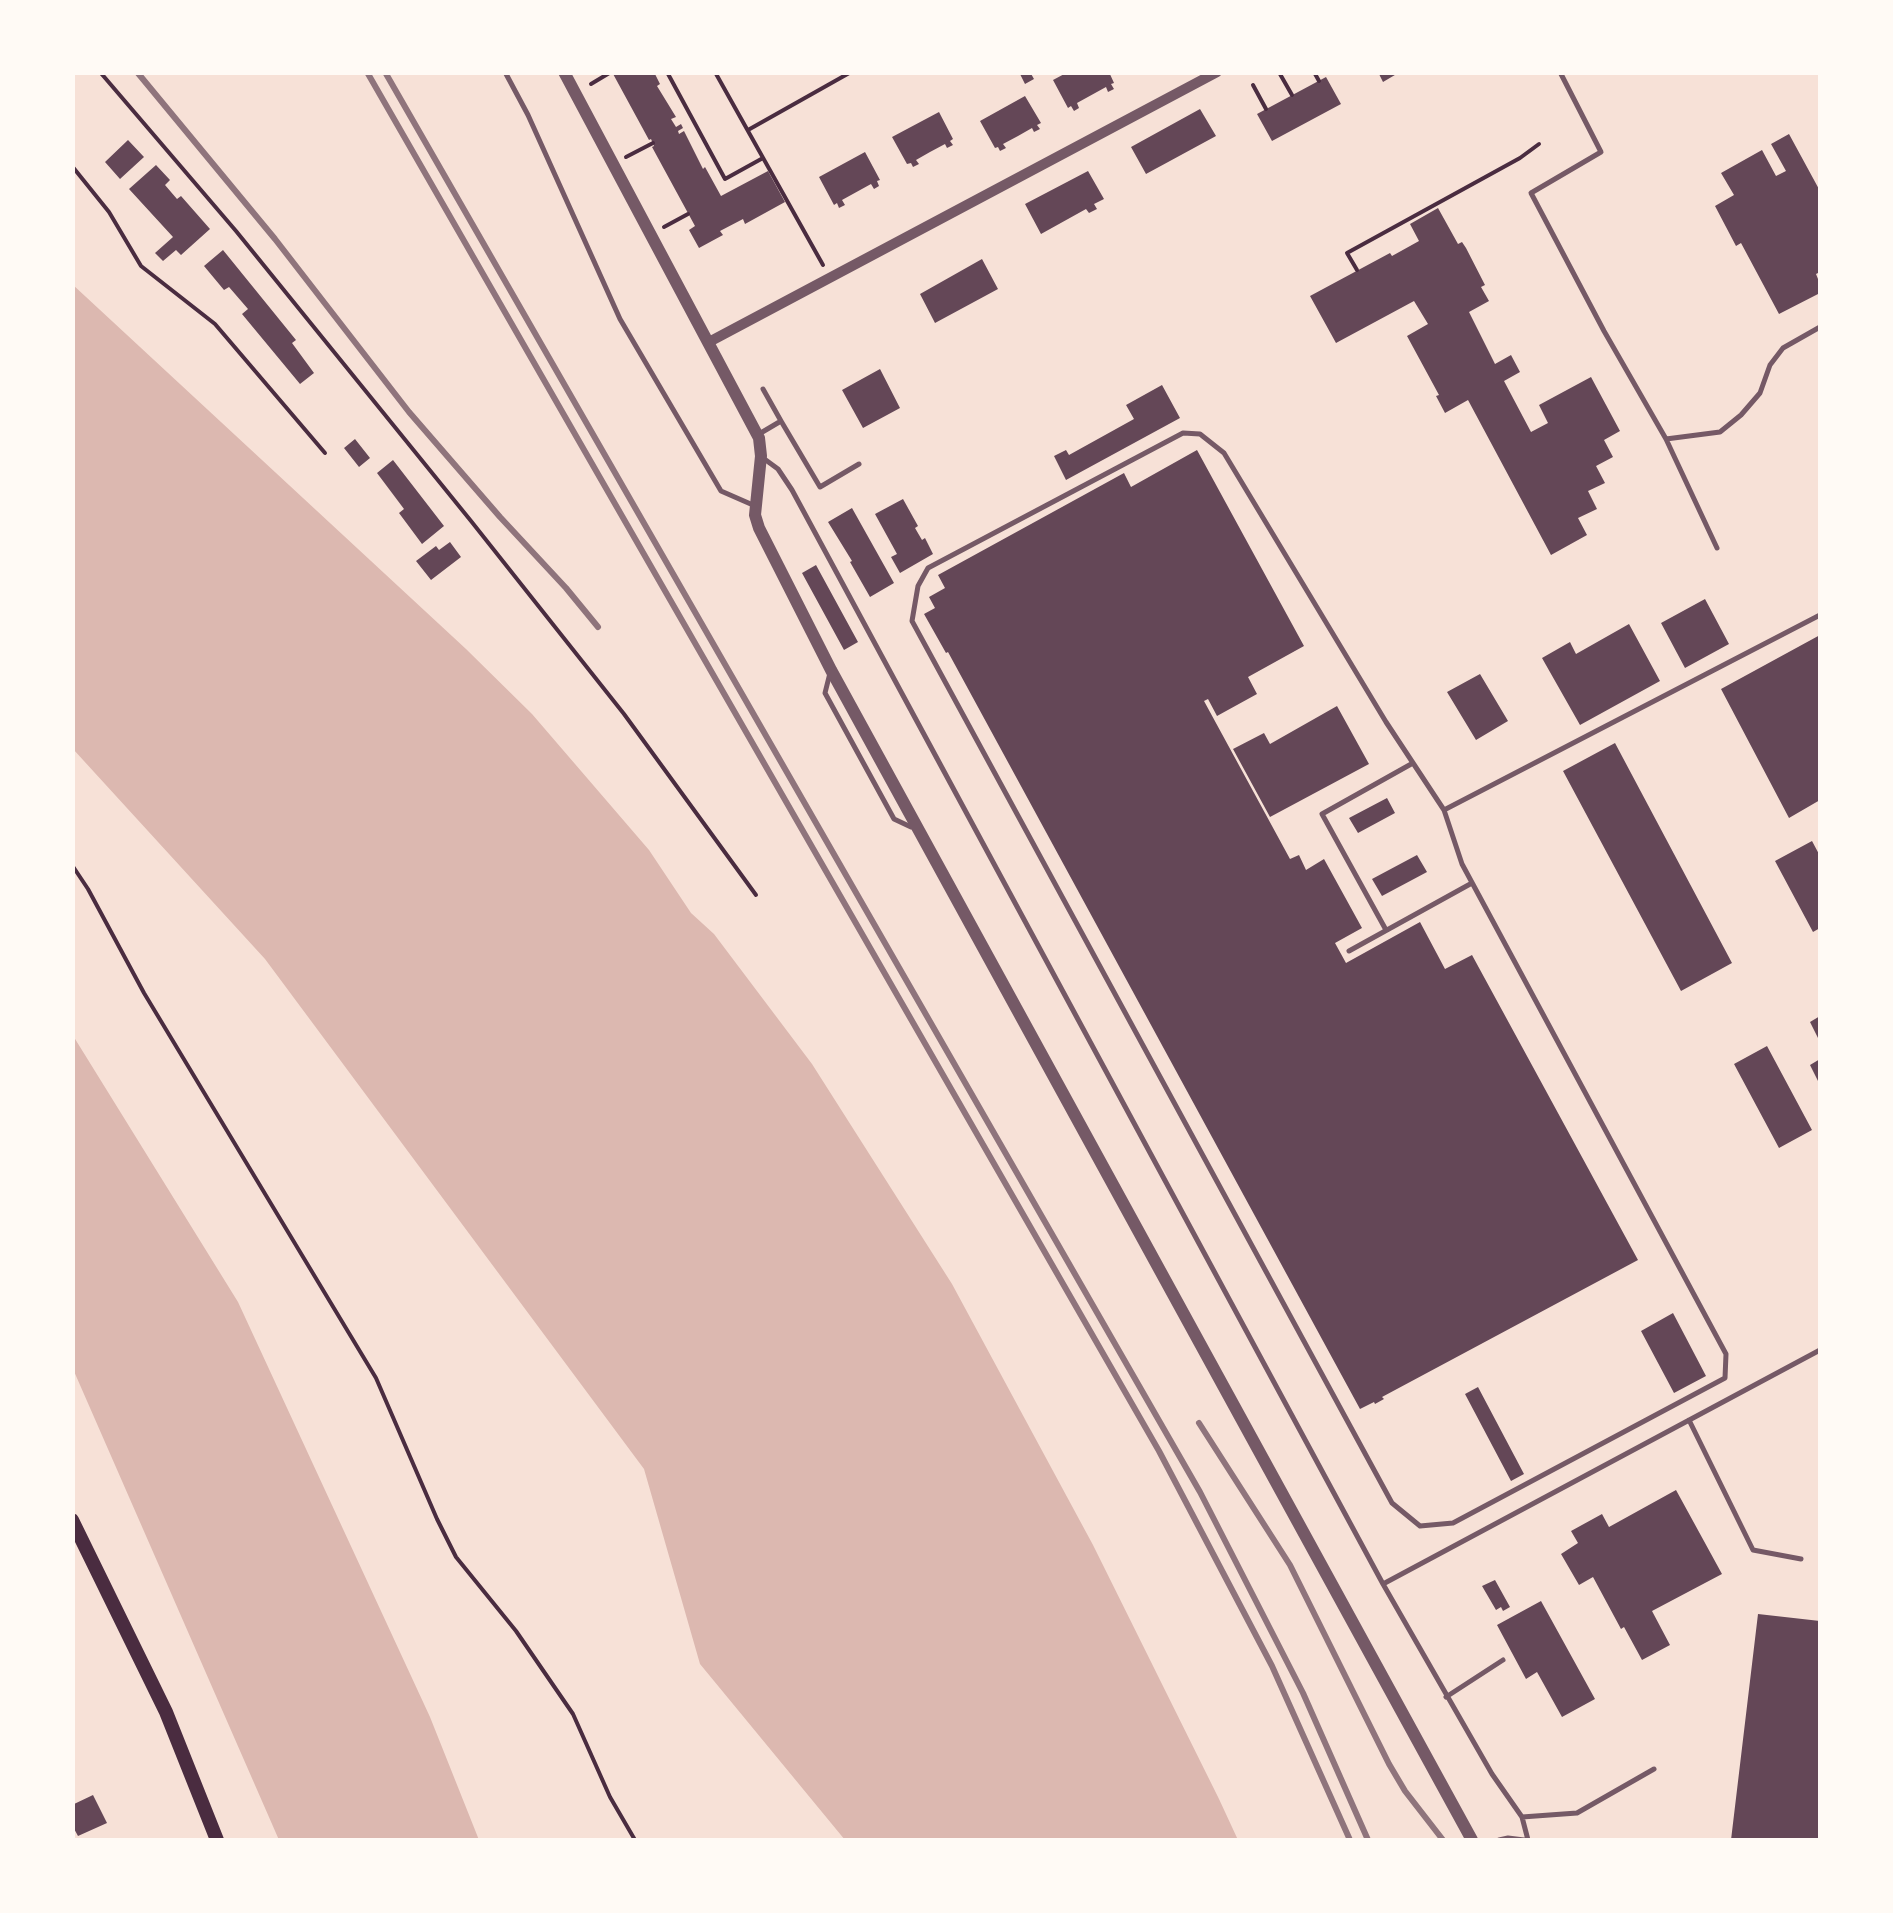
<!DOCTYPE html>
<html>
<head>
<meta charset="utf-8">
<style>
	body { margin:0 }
	#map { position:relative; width:1893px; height:1913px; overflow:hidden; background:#f7e1d7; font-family:Poppins,sans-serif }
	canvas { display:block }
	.frame { position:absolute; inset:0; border:75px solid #fffaf5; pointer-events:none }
</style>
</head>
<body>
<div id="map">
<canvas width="1893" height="1913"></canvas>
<div class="frame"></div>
</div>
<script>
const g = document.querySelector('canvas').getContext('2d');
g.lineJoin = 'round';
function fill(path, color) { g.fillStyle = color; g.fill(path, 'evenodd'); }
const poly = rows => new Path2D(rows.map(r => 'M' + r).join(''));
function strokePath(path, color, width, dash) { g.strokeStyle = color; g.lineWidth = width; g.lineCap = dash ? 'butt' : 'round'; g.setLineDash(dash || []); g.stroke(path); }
const water = poly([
	[72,284,466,649,532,714,649,850,691,913,714,934,812,1064,952,1284,1093,1545,1219,1799,1238,1840,845,1840,700,1664,644,1469,265,959,73,749],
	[72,1034,238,1302,430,1717,479,1840,279,1840,73,1369]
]);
const building = poly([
	[612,72,654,72,660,84,657,86,676,117,671,119,676,127,681,124,683,128,678,131,679,134,684,131,703,169,705,167,721,196,768,171,785,202,745,224,743,219,720,231,723,235,699,248,689,230,695,226,652,147,654,146,651,139,649,140],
	[1019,72,1030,72,1034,79,1025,84],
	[1068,72,1109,72,1114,83,1111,84,1114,89,1108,92,1106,87,1077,103,1079,108,1074,111,1071,106,1068,108,1053,80],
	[1378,72,1400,72,1383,82],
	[1326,77,1341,104,1272,141,1257,114],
	[1025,96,1041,123,1037,125,1040,129,1034,132,1032,128,1018,136,1003,144,1006,148,1000,151,998,147,995,148,980,121],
	[1200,109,1216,136,1146,174,1131,147],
	[939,112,953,139,950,141,953,145,947,148,945,144,930,152,916,160,919,164,913,167,911,163,907,164,892,137],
	[1789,134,1820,191,1820,272,1816,274,1820,284,1820,293,1779,314,1741,243,1736,246,1715,206,1734,195,1721,173,1762,150,1776,176,1786,171,1771,144],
	[128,140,144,157,120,179,105,162],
	[865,152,880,180,877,181,879,186,874,189,871,184,842,200,845,205,839,208,837,203,834,205,819,177],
	[156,165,170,180,165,185,177,199,181,196,210,229,181,255,176,250,163,261,155,253,173,237,129,189],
	[1088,171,1104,199,1094,204,1097,209,1089,213,1086,209,1041,234,1025,204],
	[1438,208,1458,244,1462,242,1466,248,1485,285,1481,287,1489,301,1469,312,1495,364,1511,355,1520,372,1504,381,1531,432,1548,423,1539,405,1591,377,1620,431,1604,440,1613,457,1596,466,1605,483,1588,491,1597,509,1578,518,1587,535,1551,555,1468,400,1445,413,1436,396,1439,395,1407,336,1428,324,1414,301,1336,343,1310,296,1390,253,1392,256,1419,241,1410,224],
	[223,250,296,340,292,343,314,373,300,384,242,314,248,309,229,287,224,290,204,266],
	[982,259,998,289,935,323,920,294],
	[880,369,900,408,863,428,842,390],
	[1162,385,1180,418,1066,480,1054,456,1066,450,1069,455,1134,419,1126,405],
	[355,439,370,458,359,467,344,448],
	[1197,450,1304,646,1248,677,1257,694,1217,716,1208,699,1204,701,1290,859,1299,855,1306,870,1324,859,1362,928,1335,943,1346,963,1420,922,1445,969,1472,955,1638,1260,1382,1397,1384,1399,1375,1404,1374,1402,1360,1409,948,652,946,653,924,614,935,608,929,597,945,588,938,575,1124,473,1131,487],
	[393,460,444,526,422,544,399,513,404,509,377,473],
	[903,499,918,526,915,528,922,540,925,538,933,554,900,573,891,557,897,554,875,514],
	[852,508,894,583,870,597,850,562,852,561,828,522],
	[450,542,461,557,431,580,416,561,436,546,439,550],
	[816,565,858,642,844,650,802,573],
	[1705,599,1729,644,1685,668,1661,623],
	[1629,624,1660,681,1580,725,1542,658,1570,642,1576,654],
	[1820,635,1820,800,1789,818,1721,689],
	[1480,674,1508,721,1476,740,1447,692],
	[1337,706,1369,764,1270,817,1233,749,1264,733,1270,744],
	[1615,743,1732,963,1681,991,1563,771],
	[1387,798,1395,813,1358,833,1349,818],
	[1812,841,1820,856,1820,928,1813,932,1775,861],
	[1417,855,1427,872,1382,896,1372,879],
	[1820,1016,1820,1042,1810,1022],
	[1767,1046,1812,1130,1779,1148,1734,1064],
	[1820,1059,1820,1085,1810,1065],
	[1673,1313,1706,1376,1674,1393,1641,1331],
	[1478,1387,1524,1474,1511,1481,1465,1394],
	[1676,1490,1722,1574,1652,1611,1670,1645,1642,1660,1624,1627,1621,1629,1593,1577,1579,1585,1561,1554,1578,1543,1571,1531,1602,1514,1609,1527],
	[1495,1580,1510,1607,1503,1611,1501,1607,1496,1610,1482,1586],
	[1541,1601,1595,1699,1562,1717,1537,1672,1526,1679,1497,1625],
	[1758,1614,1820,1621,1820,1840,1731,1840],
	[93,1795,107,1823,78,1836,72,1825,72,1805]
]);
const path = poly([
	[100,72,236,231,471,521,624,714,756,895],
	[667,72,725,179,763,158],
	[715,72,823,265],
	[1314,72,1319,81],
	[1280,74,1292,95],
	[591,84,611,72],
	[1253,85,1266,109],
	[748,130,851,72],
	[626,157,653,143],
	[72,166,109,212,141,266,215,324,325,453],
	[664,227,688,214],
	[1357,270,1347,253,1520,158,1539,144],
	[72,865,88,889,144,993,376,1378,437,1519,456,1557,516,1631,573,1714,610,1797,635,1840]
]);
const service = poly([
	[505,72,528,115,620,319,721,491,753,505],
	[1560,72,1601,152,1531,193,1604,331,1666,439,1717,548],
	[763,389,781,421],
	[759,434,781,421,820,487,859,464],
	[1666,439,1720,432,1741,415,1760,393,1770,365,1783,348,1820,327],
	[763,458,778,469,792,490,1383,1584,1492,1774,1522,1817,1528,1840],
	[830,673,825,693,894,819,911,827],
	[1444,810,1462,864,1726,1354,1725,1378,1453,1523,1420,1526,1392,1503,912,621,918,586,928,568,1183,433,1200,434,1224,453,1386,722,1444,810,1820,615],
	[1386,930,1322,814,1413,763],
	[1349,951,1472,883],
	[1689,1420,1753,1550,1801,1559],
	[1383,1584,1820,1350],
	[1446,1697,1503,1660],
	[1522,1817,1577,1813,1654,1769],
	[1499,1840,1508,1838,1524,1840]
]);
const minor = poly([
	[709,342,1217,72]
]);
const tertiary = poly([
	[564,72,759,438,761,456,755,515,759,528,831,670,1472,1840]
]);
const secondary = poly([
	[72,1520,166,1712,217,1840]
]);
const rail = poly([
	[137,72,275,239,409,412,500,517,566,588,598,627],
	[367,72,1159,1451,1272,1666,1350,1840],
	[385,72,1200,1492,1303,1693,1368,1840],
	[1199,1423,1290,1565,1389,1764,1405,1791,1443,1840]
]);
fill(water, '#dcb8b0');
fill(building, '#644757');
strokePath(path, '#4a2c40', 4);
strokePath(service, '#755966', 5);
strokePath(minor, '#755966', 10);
strokePath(tertiary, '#755966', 12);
strokePath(secondary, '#4a2c40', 14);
strokePath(rail, '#8f747c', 6);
</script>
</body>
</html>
